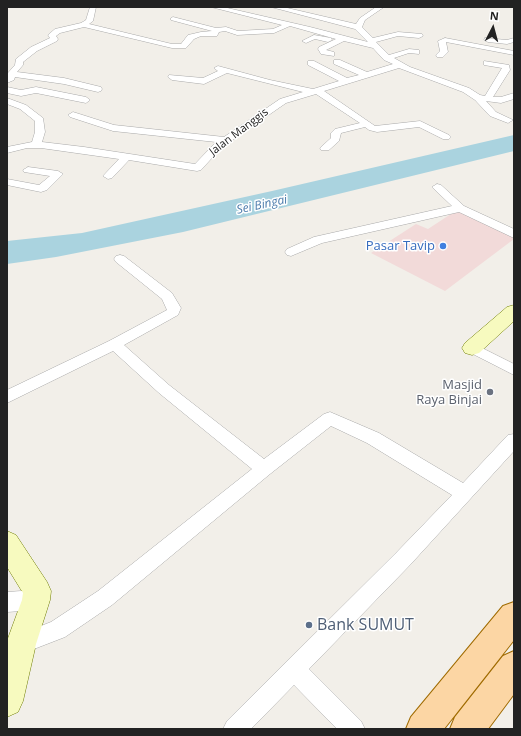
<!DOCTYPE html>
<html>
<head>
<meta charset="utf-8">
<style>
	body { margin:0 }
	#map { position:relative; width:521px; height:736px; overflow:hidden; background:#f2efe9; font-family:"Open Sans",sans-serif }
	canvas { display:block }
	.frame { position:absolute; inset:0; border:8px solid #222; pointer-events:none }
	.north { position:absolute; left:473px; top:8px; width:40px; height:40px; -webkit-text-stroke:3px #fff; paint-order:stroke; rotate:6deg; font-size:11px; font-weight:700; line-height:16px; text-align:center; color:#222 }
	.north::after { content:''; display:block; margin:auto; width:14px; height:18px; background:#222; clip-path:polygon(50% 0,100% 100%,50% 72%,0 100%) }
</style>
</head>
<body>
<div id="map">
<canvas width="521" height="736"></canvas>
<div class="frame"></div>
<div class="north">N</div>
</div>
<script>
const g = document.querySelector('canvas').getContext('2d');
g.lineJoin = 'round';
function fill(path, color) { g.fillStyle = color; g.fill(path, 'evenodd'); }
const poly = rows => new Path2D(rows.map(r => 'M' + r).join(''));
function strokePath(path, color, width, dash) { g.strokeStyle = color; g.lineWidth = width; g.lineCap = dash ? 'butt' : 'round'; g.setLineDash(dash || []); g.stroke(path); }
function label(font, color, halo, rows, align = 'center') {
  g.font = font + ' "Open Sans",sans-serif'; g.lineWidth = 3; g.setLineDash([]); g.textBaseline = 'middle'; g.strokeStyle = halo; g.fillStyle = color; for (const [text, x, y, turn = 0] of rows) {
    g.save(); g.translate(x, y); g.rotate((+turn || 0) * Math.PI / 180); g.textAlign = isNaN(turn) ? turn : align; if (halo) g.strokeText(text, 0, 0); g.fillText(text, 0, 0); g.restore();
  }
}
const commercial = poly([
	[457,210,514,237,514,239,445,291,371,253,416,224,428,229]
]);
const water = poly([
	[514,135,514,151,183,232,56,257,7,264,7,241,82,233,272,191]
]);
const street = poly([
	[90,7,96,7,93,21,89,24,172,44,181,44,188,35,201,32,212,31,171,20,171,18,173,17,216,28,226,27,238,31,273,29,282,25,211,7,223,7,310,27,368,42,355,29,271,7,283,7,356,24,360,18,376,7,384,7,365,20,362,27,373,38,398,32,422,34,423,36,419,38,398,36,376,42,389,55,409,49,419,50,419,54,409,53,394,58,410,67,469,88,480,95,485,96,502,68,484,65,484,61,509,65,510,70,493,97,501,97,514,93,514,99,501,103,486,101,496,112,513,120,508,123,490,116,475,100,463,92,399,68,324,91,375,126,420,121,449,135,451,137,449,139,443,139,419,127,377,132,369,130,365,127,341,133,339,141,329,150,321,150,320,148,331,138,331,133,335,129,360,123,316,94,286,103,221,148,201,170,197,171,129,160,112,178,108,179,103,176,119,159,41,148,27,148,7,153,7,147,32,142,35,132,35,121,20,109,7,104,7,98,26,105,43,118,45,132,42,142,84,147,195,164,216,142,113,131,70,117,68,115,73,112,114,125,224,137,280,99,303,92,227,73,204,84,172,80,168,77,169,75,203,78,218,71,214,68,218,66,270,80,313,89,339,81,308,65,308,61,314,61,347,78,359,75,334,64,334,60,340,60,367,72,393,64,384,60,373,48,344,41,326,50,334,52,334,56,321,54,318,49,319,47,336,39,290,26,274,33,237,35,225,31,219,32,217,36,201,36,194,39,186,48,172,48,84,27,60,33,56,36,58,39,57,41,37,51,23,62,23,65,17,72,64,78,101,87,102,89,101,91,98,92,64,84,15,77,14,80,7,83,7,74,15,65,16,59,31,47,50,38,48,35,55,29,81,23,86,20,90,7],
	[314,35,331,38,332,40,328,42,315,39,306,43,302,41,314,35],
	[445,38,514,51,514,55,446,42,448,52,443,57,437,57,436,55,440,51,438,41,445,38],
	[485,38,507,40,514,38,514,42,507,44,488,42,484,40,485,38],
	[7,87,21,90,36,87,86,97,90,100,86,103,36,93,21,96,7,93,7,87],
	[28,167,58,171,63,174,47,190,41,192,7,185,7,179,39,185,50,176,24,172,23,170,28,167],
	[437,184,441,185,464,206,514,229,514,238,459,212,322,243,291,256,287,255,285,252,287,249,314,237,452,206,432,187,437,184],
	[120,255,124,256,172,293,181,308,178,315,124,345,169,385,264,459,324,414,330,412,379,433,463,483,508,435,514,434,514,451,410,565,309,669,361,721,365,729,337,729,294,685,251,729,223,729,227,721,396,553,452,495,367,443,331,426,270,474,112,605,65,637,21,654,13,651,10,644,13,637,51,622,98,591,252,469,159,393,113,351,7,403,7,390,109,341,167,310,162,299,116,262,114,259,116,256,120,255],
	[472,343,514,364,514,375,467,351,465,348,467,345,472,343],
	[36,590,43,593,46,600,43,607,36,610,7,612,7,592,36,590]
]);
const secondary = poly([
	[514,305,514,321,479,353,472,355,465,353,462,348,465,343,507,307,514,305],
	[7,531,16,535,47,582,51,591,50,600,36,644,23,701,18,712,7,717,7,641,22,600,23,593,7,567,7,531]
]);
const primary = poly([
	[514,602,514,640,444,729,406,729,411,717,503,606,514,602],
	[514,651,514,694,488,729,450,729,455,717,503,656,514,651]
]);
const markers = [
	[443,246,4,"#3f7fe0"],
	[490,392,4,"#6b7280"],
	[309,625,4,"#5c6f8a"]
];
const farStreetnames = [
	["Jalan Manggis",239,132,-37]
];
const farWaternames = [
	["Sei Bingai",262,205,-12]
];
const shopNames = [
	["Pasar Tavip",435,246]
];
const worshipNames = [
	["Masjid",482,385],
	["Raya Binjai",482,400]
];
const nearServicenames = [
	["Bank SUMUT",317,625]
];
fill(commercial, '#f2dad9');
fill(water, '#aad3df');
strokePath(street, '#a9a9a9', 1);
strokePath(secondary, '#707d05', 1);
strokePath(primary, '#a06b00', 2);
fill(street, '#fff');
fill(secondary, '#f7fabf');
fill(primary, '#fcd6a4');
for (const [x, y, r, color] of markers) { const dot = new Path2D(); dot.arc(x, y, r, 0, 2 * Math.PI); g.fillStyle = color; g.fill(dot); strokePath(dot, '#fff', 1.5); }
label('11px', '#222', '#fff', farStreetnames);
label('italic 12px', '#4a7aab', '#fff', farWaternames);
label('13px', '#366cbe', '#fff', shopNames, 'right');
label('13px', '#5b616d', '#fff', worshipNames, 'right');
label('16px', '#4e5e75', '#fff', nearServicenames, 'left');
</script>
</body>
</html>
